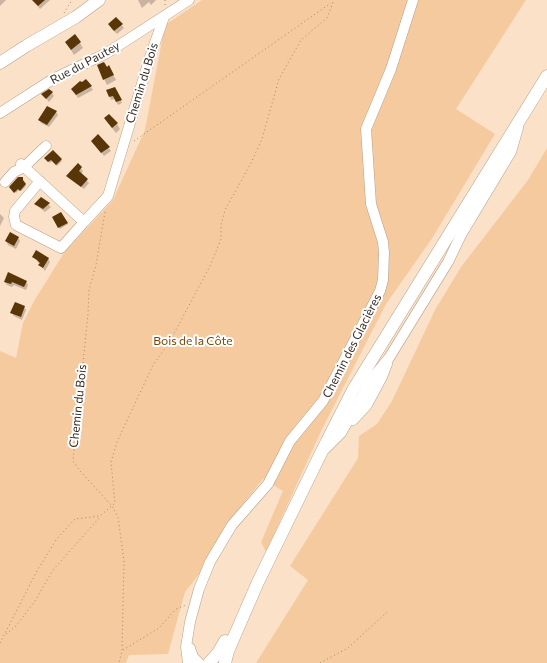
<!DOCTYPE html>
<html>
<head>
<meta charset="utf-8">
<style>
	body { margin:0 }
	canvas { display:block; background:#fae1c8 }
</style>
</head>
<body>
<canvas width="547" height="663"></canvas>
<script>
const g = document.querySelector('canvas').getContext('2d');
g.lineJoin = 'round';
function fill(path, color) { g.fillStyle = color; g.fill(path, 'evenodd'); }
const poly = rows => new Path2D(rows.map(r => 'M' + r).join(''));
function strokePath(path, color, width, dash) { g.strokeStyle = color; g.lineWidth = width; g.lineCap = dash ? 'butt' : 'round'; g.setLineDash(dash || []); g.stroke(path); }
function label(font, color, halo, rows, align = 'center') {
  g.font = font + ' Commissioner,sans-serif'; g.lineWidth = 4; g.setLineDash([]); g.textBaseline = 'middle'; g.strokeStyle = halo; g.fillStyle = color; for (const [text, x, y, turn = 0] of rows) {
    g.save(); g.translate(x, y); g.rotate((+turn || 0) * Math.PI / 180); g.textAlign = isNaN(turn) ? turn : align; if (halo) g.strokeText(text, 0, 0); g.fillText(text, 0, 0); g.restore();
  }
}
const green = poly([
	[202,0,526,0,456,109,495,134,431,240,386,304,322,429,266,552,261,542,283,491,263,479,225,526,203,569,185,592,168,654,129,655,126,663,0,663,0,351,16,358,23,323,34,301,64,253,113,200,145,130,165,25],
	[547,148,547,663,256,663,308,580,290,566,358,458,359,436,377,424,392,401,435,310,461,267,528,180]
]);
const shadow = poly([
	[0,0,6,0,0,6],
	[50,0,40,9,34,1,35,0],
	[138,0,156,0,151,5,149,2,142,8],
	[116,19,124,28,117,34,111,28],
	[66,42,80,43,83,48,74,55],
	[98,66,109,67,116,80,107,85],
	[86,80,93,90,78,98,72,89],
	[117,91,122,103,118,105,115,99,111,100,110,97],
	[52,93,54,96,49,102,43,95],
	[56,112,58,115,49,127,41,123,39,120],
	[105,119,117,124,120,129,116,133],
	[98,135,111,151,104,156,94,144],
	[47,160,61,160,62,161,57,166,52,161,50,163],
	[78,165,83,171,81,174,89,183,84,189,68,176],
	[23,178,23,182,26,186,21,191,19,190,16,193,12,188],
	[41,198,51,207,45,212,35,204],
	[61,213,68,224,60,229,53,218],
	[0,214,4,218,0,226],
	[18,237,20,241,16,249,8,245,6,241],
	[34,257,48,258,50,262,45,271],
	[5,282,26,282,28,285,26,290,14,285,12,287,7,285],
	[24,307,26,310,22,320,14,316,12,313]
]);
const building = poly([
	[32,0,45,0,38,6],
	[116,17,123,24,114,31,108,24],
	[75,34,81,42,71,50,65,42],
	[104,62,107,67,109,65,114,75,103,80,97,65],
	[86,79,92,86,76,95,71,89,80,81,82,82],
	[115,87,122,100,116,102,113,96,109,97,106,90],
	[49,89,53,92,46,99,41,94],
	[47,106,57,111,47,125,38,120],
	[109,114,118,123,112,128,104,118],
	[98,134,110,147,101,153,91,141],
	[53,150,62,159,56,165,51,160,48,162,44,158],
	[78,163,82,167,79,171,88,179,81,187,66,176],
	[18,177,23,177,23,180,26,184,20,191,18,189,14,193,9,187],
	[41,197,50,203,43,209,34,204],
	[61,212,68,223,58,228,52,217],
	[10,232,19,237,14,246,5,241],
	[36,250,49,258,43,268,38,265,40,263,37,260,32,257],
	[8,272,27,281,24,287,12,282,11,284,4,282],
	[15,302,25,306,21,317,10,313]
]);
const path = poly([
	[165,5,165,0],
	[64,13,72,0],
	[134,141,331,3],
	[105,212,96,265,89,290,88,314,73,461,80,471,112,506,118,517,124,561,122,651,119,663],
	[6,634,16,626,35,601,53,570,100,517],
	[0,643,37,571,56,540,75,519,100,516,115,503,111,462,117,442,153,365,169,343,210,266,221,239,221,225,225,210,250,165,262,139,279,79,301,40,327,18,334,0],
	[123,650,159,628,176,609,186,605],
	[320,663,348,648,387,612]
]);
const minor = poly([
	[0,113,53,79,107,53,189,0],
	[21,164,84,222,108,196,150,57,164,17],
	[40,181,15,211,14,217,16,225,61,248,84,222],
	[5,182,14,172,24,167,46,146],
	[353,420,367,405,382,377,387,364],
	[325,449,341,433,373,377,389,358,448,262,461,235,511,152,518,128],
	[190,648,193,657,199,663],
	[188,663,186,647,190,622,199,589,210,562,232,525,268,484,290,441,323,401,380,291,383,280,384,253,383,242,371,204,366,129,391,69,413,0]
]);
const major = poly([
	[0,63,26,46,76,17,99,0],
	[209,663,218,653,225,641],
	[225,663,228,651,258,582,320,455,353,390,547,76]
]);
const streetNames = [
	["Rue du Pautey",85,63,-28],
	["Chemin du Bois",142,83,-73],
	["Chemin des Glacières",352,346,-63],
	["Chemin du Bois",78,406,-84]
];
const parkNames = [
	["Bois de la Côte",193,341]
];
fill(green, '#f5ca9e');
fill(shadow, '#0003');
fill(building, '#583607');
strokePath(minor, '#b59e86', 11);
strokePath(major, '#b59e86', 13);
strokePath(path, '#9c8a79', 1, [1, 3]);
strokePath(minor, '#fff', 10);
strokePath(major, '#fff', 12);
label('12px', '#372d24', '#fff', streetNames);
label('12px', '#744707', '#fff', parkNames);
</script>
</body>
</html>
